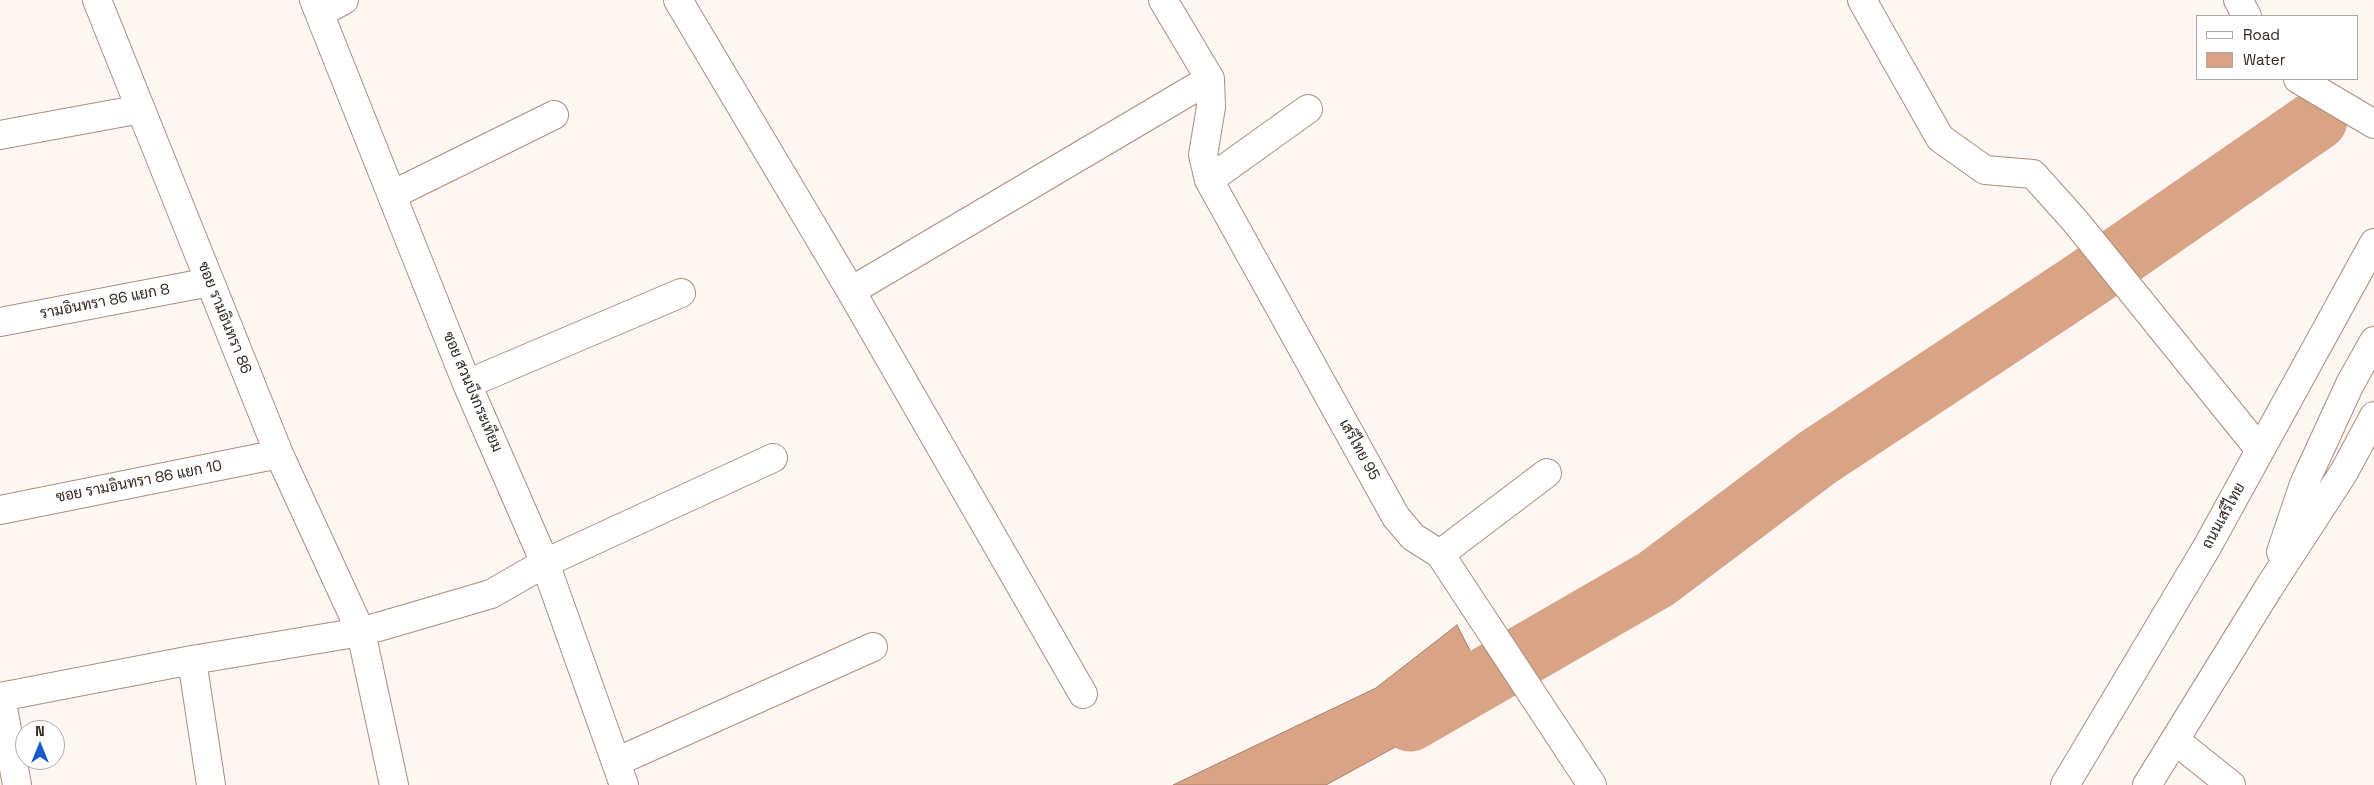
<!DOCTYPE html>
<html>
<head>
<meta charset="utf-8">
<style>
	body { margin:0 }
	#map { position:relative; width:2374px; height:785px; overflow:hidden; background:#fdf6f2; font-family:"Space Grotesk",sans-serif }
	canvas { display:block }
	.legend { position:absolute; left:2196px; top:15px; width:162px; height:65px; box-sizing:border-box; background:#fff; border:1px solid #aea9a5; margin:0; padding:6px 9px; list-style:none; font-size:15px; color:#34271f }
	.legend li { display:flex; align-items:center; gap:10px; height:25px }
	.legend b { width:25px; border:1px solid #aea9a5 }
	.north { position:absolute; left:15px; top:720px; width:50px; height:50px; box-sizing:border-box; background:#fff; border:1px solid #aea9a5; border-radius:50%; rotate:0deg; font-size:14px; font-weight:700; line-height:20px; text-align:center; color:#34271f }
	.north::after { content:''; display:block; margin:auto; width:18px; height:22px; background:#165cc7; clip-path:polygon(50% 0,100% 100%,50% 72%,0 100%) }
</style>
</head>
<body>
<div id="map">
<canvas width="2374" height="785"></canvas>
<ul class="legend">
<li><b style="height:6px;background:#fff"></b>Road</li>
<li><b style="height:14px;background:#d9a386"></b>Water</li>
</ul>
<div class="north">N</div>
</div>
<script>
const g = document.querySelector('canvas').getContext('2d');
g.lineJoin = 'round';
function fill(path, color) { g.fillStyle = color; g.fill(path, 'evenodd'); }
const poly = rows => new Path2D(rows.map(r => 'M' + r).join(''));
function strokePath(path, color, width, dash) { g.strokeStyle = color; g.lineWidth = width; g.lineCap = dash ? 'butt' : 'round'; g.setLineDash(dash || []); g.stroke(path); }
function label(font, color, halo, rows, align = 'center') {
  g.font = font + ' "Space Grotesk",Sarabun,sans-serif'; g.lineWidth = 4; g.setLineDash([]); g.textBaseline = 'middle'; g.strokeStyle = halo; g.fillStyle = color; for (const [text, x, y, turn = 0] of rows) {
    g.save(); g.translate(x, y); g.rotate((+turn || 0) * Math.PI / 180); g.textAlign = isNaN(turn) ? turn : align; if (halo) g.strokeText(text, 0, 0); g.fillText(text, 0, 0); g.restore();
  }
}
const water = poly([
	[1457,625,1492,694,1326,785,1173,785,1376,688,1457,625]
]);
const river = poly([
	[1410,721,1656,579,1817,458,2086,280,2317,120]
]);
const minor = poly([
	[97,0,279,454,361,632,394,785],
	[314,0,467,384,545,563,624,785],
	[678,0,851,291,1083,694],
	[1862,0,1940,138,1985,170,2033,174,2076,222,2260,450],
	[2238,0,2247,16],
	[320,13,344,0],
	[1210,79,1211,107,1203,155,1209,180,1396,517,1413,537,1440,554,1592,785],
	[2298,79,2374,124],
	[0,135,141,109],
	[1209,180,1308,109],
	[392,195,554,115],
	[851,291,1210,79,1163,0],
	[0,322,210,282],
	[467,384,681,293],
	[0,510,279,454],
	[1440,554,1547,473],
	[192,660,211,785],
	[0,697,192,660,361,632,491,594,545,563,773,458],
	[1,697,17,785],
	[2176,741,2231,785],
	[616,762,873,647]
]);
const major = poly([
	[2281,552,2304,484,2350,384,2374,341],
	[2065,785,2207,547,2374,243],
	[2147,785,2268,589,2344,472,2374,416]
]);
const streetNames = [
	["รามอินทรา 86 แยก 8",105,302,-11],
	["ซอย รามอินทรา 86",224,318,68],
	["ซอย สวนบึงกระเทียม",472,392,67],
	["เสรีไทย 95",1359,450,61],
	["ซอย รามอินทรา 86 แยก 10",139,482,-11],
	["ถนนเสรีไทย",2224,516,-61]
];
fill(water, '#d9a386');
strokePath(water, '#a87e67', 1);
strokePath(river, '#d9a386', 61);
strokePath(minor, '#ad8d7b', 30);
strokePath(major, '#ad8d7b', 30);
strokePath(minor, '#fff', 28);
strokePath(major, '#fff', 28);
label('15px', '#34271f', '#fff', streetNames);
</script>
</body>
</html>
